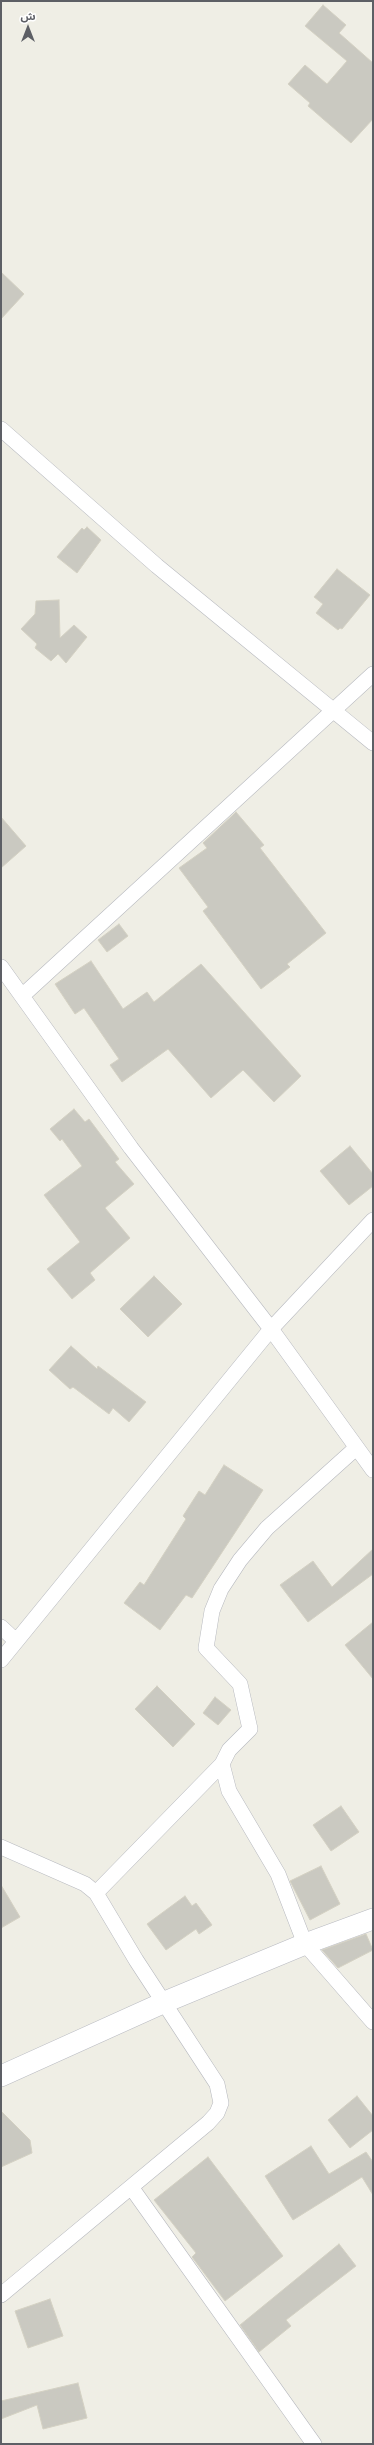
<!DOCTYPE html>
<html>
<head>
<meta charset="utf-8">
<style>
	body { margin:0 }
	#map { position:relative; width:374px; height:2445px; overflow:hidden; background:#efeee5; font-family:Inter,"Noto Sans Arabic",sans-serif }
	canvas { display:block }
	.frame { position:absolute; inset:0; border:2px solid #5d5f65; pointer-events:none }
	.north { position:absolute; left:8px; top:8px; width:40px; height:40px; -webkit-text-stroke:3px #fff; paint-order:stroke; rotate:0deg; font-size:11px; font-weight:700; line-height:16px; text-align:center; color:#5d5f65 }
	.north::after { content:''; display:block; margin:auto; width:14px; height:18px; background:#5d5f65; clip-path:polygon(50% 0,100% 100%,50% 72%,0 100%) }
</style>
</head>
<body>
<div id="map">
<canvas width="374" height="2445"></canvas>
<div class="frame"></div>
<div class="north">ش</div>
</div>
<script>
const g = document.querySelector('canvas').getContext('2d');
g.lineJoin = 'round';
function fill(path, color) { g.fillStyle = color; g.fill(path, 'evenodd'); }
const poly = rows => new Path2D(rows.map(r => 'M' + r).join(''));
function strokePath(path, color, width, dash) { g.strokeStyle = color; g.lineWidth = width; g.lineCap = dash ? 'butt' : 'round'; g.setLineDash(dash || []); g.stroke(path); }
const building = poly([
	[323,5,346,25,339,33,373,63,373,119,351,143,308,106,310,103,288,84,305,65,327,84,347,61,305,26,323,5],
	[1,272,24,294,1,319,1,272],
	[87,527,101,540,77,573,57,557,82,528,84,530,87,527],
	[337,569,370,595,342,629,340,628,338,630,316,613,323,604,314,597,337,569],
	[59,600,60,638,74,625,87,637,66,663,58,654,51,661,35,648,37,644,21,629,35,614,36,601,59,600],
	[236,812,264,845,260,848,326,933,287,964,290,967,261,989,203,911,208,907,179,868,207,848,203,843,236,812],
	[1,817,26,846,1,868,1,817],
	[119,924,128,936,107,952,98,940,119,924],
	[91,961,123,1009,147,992,154,1002,201,964,301,1076,274,1102,243,1070,211,1098,168,1049,122,1082,110,1065,119,1059,84,1008,75,1014,55,984,91,961],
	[74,1109,85,1122,89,1119,119,1159,115,1162,134,1184,105,1208,130,1238,90,1273,95,1280,72,1299,47,1269,80,1242,44,1195,82,1166,62,1139,60,1141,50,1129,74,1109],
	[350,1146,373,1174,373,1186,349,1205,320,1171,350,1146],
	[154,1276,182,1304,148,1337,120,1309,154,1276],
	[71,1346,97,1369,98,1366,146,1402,129,1422,113,1408,109,1414,73,1387,70,1389,49,1370,71,1346],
	[224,1465,263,1490,192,1598,186,1595,160,1630,124,1603,140,1582,144,1585,186,1519,183,1516,199,1491,205,1495,224,1465],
	[373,1549,373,1574,308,1622,280,1585,313,1561,332,1587,373,1549],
	[373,1622,373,1679,345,1645,373,1622],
	[157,1686,195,1724,173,1747,135,1709,157,1686],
	[215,1697,231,1710,218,1725,203,1713,215,1697],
	[341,1806,359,1832,331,1851,313,1825,341,1806],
	[321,1866,340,1904,310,1920,290,1881,321,1866],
	[1,1885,20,1917,1,1928,1,1885],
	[185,1896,192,1906,196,1903,212,1925,199,1934,196,1929,166,1950,147,1924,185,1896],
	[366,1934,373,1950,338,1968,322,1950,366,1934],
	[357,2096,373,2116,373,2130,350,2148,328,2120,357,2096],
	[1,2111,30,2140,32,2153,1,2167,1,2111],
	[311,2146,329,2174,366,2152,373,2162,373,2195,362,2177,293,2220,265,2176,311,2146],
	[208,2157,283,2256,225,2301,192,2257,196,2253,154,2200,208,2157],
	[339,2244,356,2266,286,2320,291,2326,259,2352,240,2325,339,2244],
	[50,2299,63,2336,28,2348,15,2311,50,2299],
	[78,2383,87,2418,43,2429,37,2405,1,2419,1,2401,78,2383]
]);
const street = poly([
	[1,429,157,566,373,743],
	[1,967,131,1148,271,1329,373,1470],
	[22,996,373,674],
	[356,1448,267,1528,240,1560,221,1589,212,1611,206,1648,240,1684,250,1729,229,1750,222,1764,229,1791,278,1874,305,1944,373,2022],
	[1,1627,16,1641],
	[1,1660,271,1329,373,1220],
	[1,1847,85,1884,96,1893,136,1960,217,2084,221,2103,217,2113,208,2123,1,2295],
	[96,1893,222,1764],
	[131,2187,314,2444]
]);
const secondary = poly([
	[1,2076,165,2002,305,1944,373,1919]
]);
fill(building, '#cac9c1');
strokePath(building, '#d4d1c3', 1);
strokePath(street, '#b7b9bf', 16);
strokePath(secondary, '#b8bac1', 22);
strokePath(street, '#fff', 15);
strokePath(secondary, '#fff', 21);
</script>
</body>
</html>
